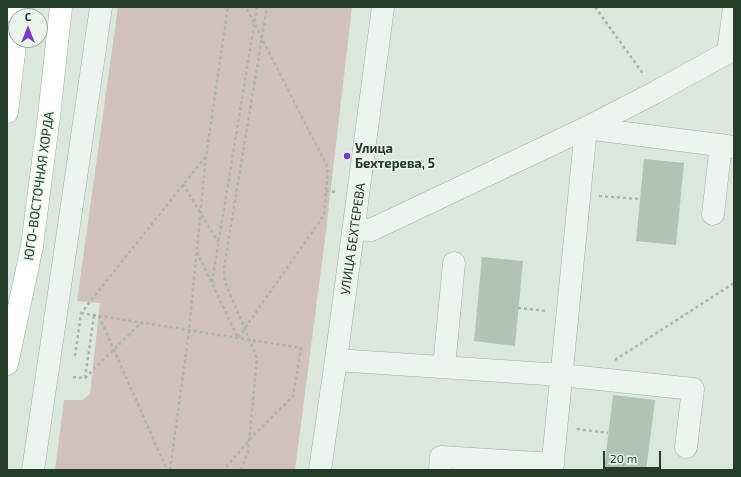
<!DOCTYPE html>
<html>
<head>
<meta charset="utf-8">
<style>
	body { margin:0 }
	#map { position:relative; width:741px; height:477px; overflow:hidden; background:#dbe6dd; font-family:"Exo 2",sans-serif }
	canvas { display:block }
	.frame { position:absolute; inset:0; border:8px solid #243d2a; pointer-events:none }
	.north { position:absolute; left:8px; top:8px; width:40px; height:40px; box-sizing:border-box; background:#eaf4ec; border:1px solid #9bab9e; border-radius:50%; rotate:0deg; font-size:11px; font-weight:700; line-height:16px; text-align:center; color:#243d2a }
	.north::after { content:''; display:block; margin:auto; width:14px; height:18px; background:#7b38d3; clip-path:polygon(50% 0,100% 100%,50% 72%,0 100%) }
	.scale { position:absolute; left:603px; top:451px; width:58px; height:18px; box-sizing:border-box; border:2px solid #243d2a; border-top:0; padding-left:5px; font-size:12px; line-height:14px; white-space:nowrap; color:#243d2a; -webkit-text-stroke:3px #eaf4ec; paint-order:stroke }
</style>
</head>
<body>
<div id="map">
<canvas width="741" height="477"></canvas>
<div class="frame"></div>
<div class="north">С</div>
<div class="scale">20 m</div>
</div>
<script>
const g = document.querySelector('canvas').getContext('2d');
g.lineJoin = 'round';
function fill(path, color) { g.fillStyle = color; g.fill(path, 'evenodd'); }
const poly = rows => new Path2D(rows.map(r => 'M' + r).join(''));
function strokePath(path, color, width, dash) { g.strokeStyle = color; g.lineWidth = width; g.lineCap = dash ? 'butt' : 'round'; g.setLineDash(dash || []); g.stroke(path); }
function label(font, color, halo, rows, align = 'center') {
  g.font = font + ' "Exo 2",sans-serif'; g.lineWidth = 3; g.setLineDash([]); g.textBaseline = 'middle'; g.strokeStyle = halo; g.fillStyle = color; for (const [text, x, y, turn = 0] of rows) {
    g.save(); g.translate(x, y); g.rotate((+turn || 0) * Math.PI / 180); g.textAlign = isNaN(turn) ? turn : align; if (halo) g.strokeText(text, 0, 0); g.fillText(text, 0, 0); g.restore();
  }
}
const green = poly([
	[118,7,352,7,325,239,295,470,55,470,64,400,82,400,90,394,100,303,77,301]
]);
const building = poly([
	[644,159,684,163,676,245,636,241],
	[482,257,523,261,515,346,474,341],
	[613,395,655,400,646,470,604,470]
]);
const path = poly([
	[595,7,644,75],
	[183,184,218,242],
	[326,191,337,192],
	[599,196,640,199],
	[197,252,238,338,324,215,328,168,246,7],
	[212,282,257,7],
	[518,308,548,311],
	[81,313,301,348,293,396,250,439,224,470],
	[99,316,167,470],
	[75,356,81,313,206,156],
	[615,360,734,283],
	[73,377,85,378,141,323],
	[85,378,94,315],
	[577,429,608,433],
	[170,470,189,331,206,156,228,7],
	[241,470,248,452,257,358,225,282,224,268,267,7]
]);
const minor = poly([
	[728,52,734,9],
	[713,214,721,145],
	[354,229,371,230,586,128,656,92,734,49],
	[336,360,561,375,693,389,686,447],
	[444,367,454,263],
	[33,470,101,7],
	[320,470,336,360,383,7],
	[440,470,441,457,553,464],
	[552,470,586,128,734,147]
]);
const major = poly([
	[18,16,19,7],
	[7,112,16,36],
	[7,364,32,246,49,116,61,7]
]);
const markers = [
	[347,156,4,"#7b38d3"]
];
const poiNames = [
	["Улица",355,149],
	["Бехтерева, 5",355,164]
];
const streetNames = [
	["ЮГО-ВОСТОЧНАЯ ХОРДА",39,186,-82],
	["УЛИЦА БЕХТЕРЕВА",353,239,-82]
];
fill(green, '#d0c2bb');
fill(building, '#b2c3b5');
strokePath(minor, '#a0b0a4', 23);
strokePath(major, '#9ab29e', 23);
strokePath(path, '#a9b6ac', 2.5, [3, 3]);
strokePath(minor, '#edf4ef', 22);
strokePath(major, '#fff', 22);
for (const [x, y, r, color] of markers) { const dot = new Path2D(); dot.arc(x, y, r, 0, 2 * Math.PI); g.fillStyle = color; g.fill(dot); strokePath(dot, '#eaf4ec', 1.5); }
label('bold 13px', '#243d2a', '#eaf4ec', poiNames, 'left');
label('13px', '#243d2a', '#eaf4ec', streetNames);
</script>
</body>
</html>
